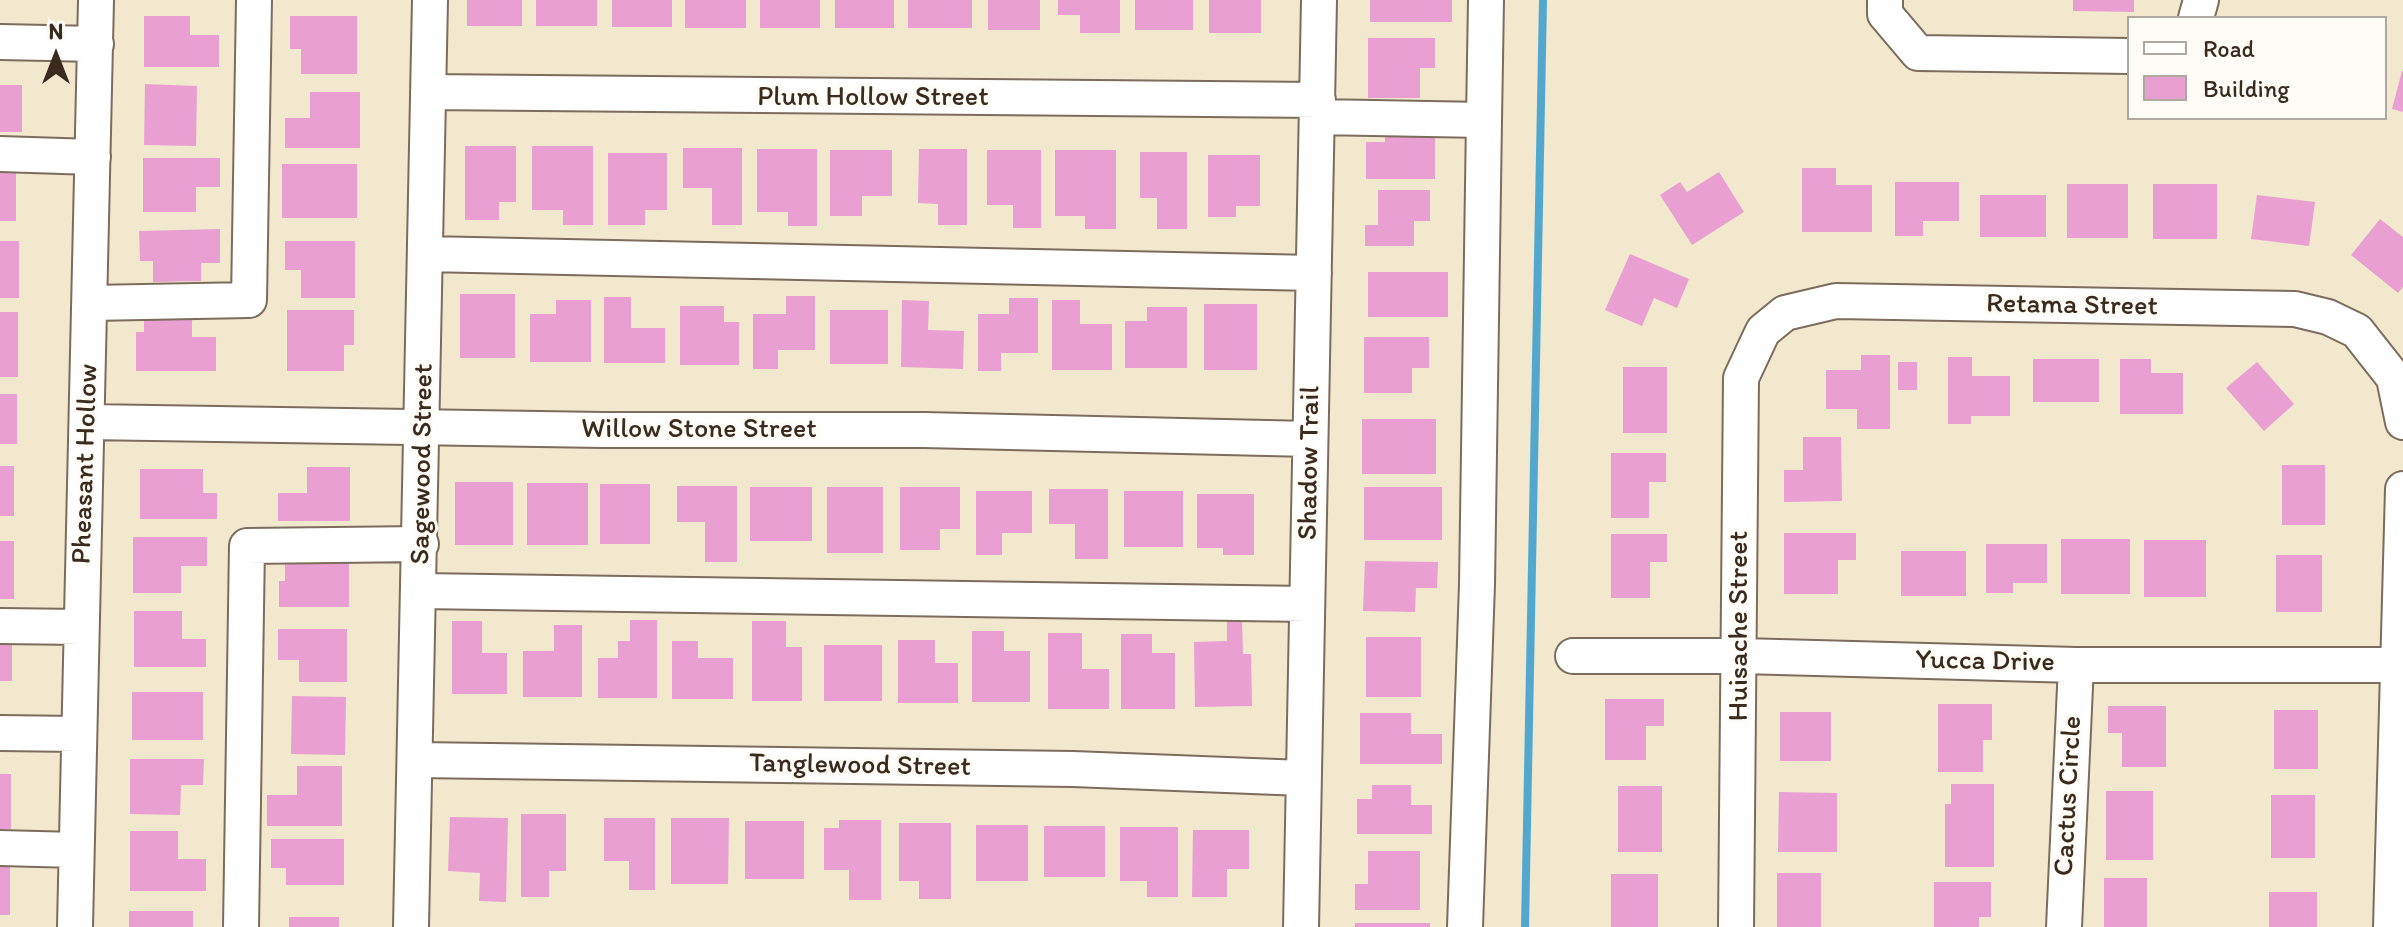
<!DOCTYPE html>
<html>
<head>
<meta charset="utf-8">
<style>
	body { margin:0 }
	#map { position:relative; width:2403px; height:927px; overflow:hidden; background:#f1e8ce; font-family:Itim,sans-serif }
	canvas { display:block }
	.legend { position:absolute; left:2127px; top:16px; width:260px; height:104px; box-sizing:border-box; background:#fdfcf7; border:2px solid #afa8a0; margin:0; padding:10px 14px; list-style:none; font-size:24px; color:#3b2a1e }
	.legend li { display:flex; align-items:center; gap:16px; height:40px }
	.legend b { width:40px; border:2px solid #afa8a0 }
	.north { position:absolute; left:16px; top:16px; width:80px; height:80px; -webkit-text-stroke:6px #fdfcf7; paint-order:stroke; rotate:0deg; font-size:22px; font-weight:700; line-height:32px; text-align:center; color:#3b2a1e }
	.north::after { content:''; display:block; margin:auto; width:28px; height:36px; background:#3b2a1e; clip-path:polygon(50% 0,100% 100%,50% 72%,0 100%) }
</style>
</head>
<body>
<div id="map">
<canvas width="2403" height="927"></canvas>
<ul class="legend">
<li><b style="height:10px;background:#fff"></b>Road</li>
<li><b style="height:22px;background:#e99fd2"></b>Building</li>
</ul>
<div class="north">N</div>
</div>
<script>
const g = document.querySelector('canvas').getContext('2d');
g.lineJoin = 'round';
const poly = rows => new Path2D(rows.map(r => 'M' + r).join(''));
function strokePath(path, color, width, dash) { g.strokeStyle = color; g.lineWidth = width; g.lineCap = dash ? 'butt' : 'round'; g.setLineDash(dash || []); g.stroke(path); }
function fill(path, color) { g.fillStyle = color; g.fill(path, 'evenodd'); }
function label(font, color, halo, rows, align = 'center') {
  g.font = font + ' Itim,sans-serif'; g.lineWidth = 6; g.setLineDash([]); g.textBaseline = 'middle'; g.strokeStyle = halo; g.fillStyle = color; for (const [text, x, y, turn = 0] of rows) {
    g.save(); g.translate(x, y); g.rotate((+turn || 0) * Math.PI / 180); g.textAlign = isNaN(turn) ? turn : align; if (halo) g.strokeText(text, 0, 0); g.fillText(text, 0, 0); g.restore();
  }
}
const stream = poly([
	[1525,927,1543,0]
]);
const building = poly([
	[467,0,522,0,522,26,467,26],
	[536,0,597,0,597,26,536,26],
	[612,0,672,0,672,27,612,27],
	[685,0,746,0,746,28,685,28],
	[760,0,820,0,820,28,760,28],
	[835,0,894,0,894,28,835,28],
	[908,0,972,0,972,28,908,28],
	[988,0,1040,0,1040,30,988,30],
	[1058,0,1120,0,1120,33,1080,33,1080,15,1058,15],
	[1135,0,1193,0,1193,30,1135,30],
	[1209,0,1261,0,1261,33,1209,33],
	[1370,0,1452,0,1452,22,1370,22],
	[2073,0,2134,0,2134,12,2073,11],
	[144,16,190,16,190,35,219,35,219,67,144,67],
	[290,16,357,16,357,74,301,74,301,49,290,49],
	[1368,38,1435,38,1435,68,1420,68,1420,98,1368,98],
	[2402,71,2403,71,2403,112,2392,109],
	[145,84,197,86,196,146,144,145],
	[0,85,22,85,22,132,0,132],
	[310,92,360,92,360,148,285,148,285,118,310,118],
	[1385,126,1435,126,1435,179,1366,179,1366,142,1385,142],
	[465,146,516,146,516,202,499,202,499,220,465,220],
	[532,146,593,146,593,225,563,225,563,210,532,210],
	[683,148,742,148,742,225,712,225,712,188,683,188],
	[757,149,817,149,817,226,788,226,788,212,757,212],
	[919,149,967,149,967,225,938,225,938,204,918,203],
	[830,150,892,150,892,196,862,196,862,216,830,216],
	[987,150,1041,150,1041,228,1013,228,1013,205,987,205],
	[1055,150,1116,150,1116,229,1085,229,1085,216,1055,216],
	[1140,152,1187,152,1187,229,1157,229,1157,198,1140,198],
	[608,153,667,153,667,210,645,210,645,225,608,225],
	[1208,155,1260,155,1260,206,1236,206,1236,217,1208,217],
	[143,158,220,158,220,187,196,187,196,212,143,212],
	[0,163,16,163,16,221,0,221],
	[282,164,357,164,357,218,282,218],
	[1802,168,1836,168,1836,185,1872,185,1872,232,1802,232],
	[1719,172,1744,212,1692,245,1660,195,1680,182,1687,192],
	[1895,182,1959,182,1959,221,1923,221,1923,236,1895,236],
	[2067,184,2128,184,2128,238,2067,238],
	[2153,184,2217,184,2217,239,2153,239],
	[1378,190,1430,190,1430,221,1414,221,1414,246,1365,246,1365,225,1378,225],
	[1980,195,2046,195,2046,237,1980,237],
	[2257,195,2315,202,2309,246,2251,239],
	[2380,219,2403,237,2403,287,2398,293,2351,255],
	[220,229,220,263,201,263,201,281,153,282,153,261,140,261,139,231],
	[0,241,19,241,19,298,0,298],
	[285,241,355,241,355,298,301,298,301,270,285,270],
	[1630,254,1689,279,1677,308,1654,298,1642,326,1605,310],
	[1368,272,1448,272,1448,317,1368,317],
	[460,294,515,294,515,358,460,358],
	[786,296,815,296,815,350,778,350,778,369,753,369,753,314,786,314],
	[604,297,631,297,631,328,665,328,665,363,604,363],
	[1009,298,1038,298,1038,353,1001,353,1001,371,978,371,978,314,1009,314],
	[556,300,591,300,591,362,530,362,530,314,556,314],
	[902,300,929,301,928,330,964,331,963,369,901,367],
	[1052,300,1080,300,1080,324,1112,324,1112,370,1052,370],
	[1204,304,1257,304,1257,370,1204,370],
	[680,306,724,306,724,322,739,322,739,365,680,365],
	[1147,307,1187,307,1187,368,1125,368,1125,321,1147,321],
	[287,310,354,310,354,345,344,345,344,371,287,371],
	[830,310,888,310,888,364,830,364],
	[0,312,18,312,18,377,0,377],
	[144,316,192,316,192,337,216,337,216,371,136,371,136,332,144,332],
	[1364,337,1429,337,1429,368,1412,368,1412,393,1364,393],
	[1861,355,1890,355,1890,429,1857,429,1857,409,1826,409,1826,370,1861,370],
	[1948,357,1972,357,1972,376,2010,376,2010,416,1971,416,1971,424,1948,424],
	[2033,359,2099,359,2099,402,2033,402],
	[2120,359,2151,359,2151,373,2183,373,2183,414,2120,414],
	[1898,362,1917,362,1917,390,1898,390],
	[2257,362,2294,404,2264,431,2226,388],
	[1623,367,1667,367,1667,433,1623,433],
	[0,394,17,394,17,444,0,444],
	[1362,419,1436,419,1436,474,1362,474],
	[1803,437,1841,437,1842,501,1784,502,1784,470,1803,470],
	[1611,453,1666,453,1666,482,1649,482,1649,518,1611,518],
	[2282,465,2325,465,2325,525,2282,525],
	[0,466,14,466,14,516,0,516],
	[307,467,350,467,350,521,278,521,278,493,307,493],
	[140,469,203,469,203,493,217,493,217,519,140,519],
	[455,482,513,482,513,545,455,545],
	[527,483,588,483,588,545,527,545],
	[600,484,650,484,650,544,600,544],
	[677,486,737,486,737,562,705,562,705,522,677,522],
	[750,487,812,487,812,541,750,541],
	[827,487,883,487,883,553,827,553],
	[900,487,960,487,960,529,940,529,940,550,900,550],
	[1364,487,1442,487,1442,540,1364,540],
	[1049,489,1108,489,1108,559,1075,559,1075,524,1049,524],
	[976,491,1032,491,1032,533,1002,533,1002,555,976,555],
	[1124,491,1183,491,1183,547,1124,547],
	[1197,494,1254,494,1254,555,1223,555,1223,548,1197,548],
	[1784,533,1856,533,1856,560,1838,560,1838,594,1784,594],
	[1611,534,1667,534,1667,562,1650,562,1650,598,1611,598],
	[133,537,207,537,207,566,181,566,181,593,133,593],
	[2061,539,2130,539,2130,594,2061,594],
	[2144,540,2206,540,2206,597,2144,597],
	[0,541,14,541,14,599,0,599],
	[1986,544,2047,544,2047,583,2013,583,2013,593,1986,593],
	[285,547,349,547,349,607,279,607,279,581,285,581],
	[1901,551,1966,551,1966,596,1901,596],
	[2276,555,2322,555,2322,612,2276,612],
	[1365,561,1438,562,1437,588,1416,588,1415,612,1363,611],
	[134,611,182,611,182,639,206,639,206,667,134,667],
	[630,620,657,620,657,698,598,698,598,658,618,658,618,641,630,641],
	[452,621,482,621,482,653,507,653,507,694,452,694],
	[752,621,786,621,786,647,802,647,802,701,752,701],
	[1227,621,1242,621,1243,654,1251,654,1252,706,1195,707,1194,642,1227,641],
	[554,625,582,625,582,697,523,697,523,651,554,651],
	[0,627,12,627,12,681,0,681],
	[278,629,347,629,347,682,299,682,299,660,278,660],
	[972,631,1004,631,1004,651,1030,651,1030,702,972,702],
	[1048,633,1082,633,1082,669,1109,669,1109,709,1048,709],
	[1121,634,1152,634,1152,653,1175,653,1175,709,1121,709],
	[1366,637,1421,637,1421,697,1366,697],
	[898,640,935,640,935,663,958,663,958,703,898,703],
	[672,641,698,641,698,658,733,658,733,699,672,699],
	[824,645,882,645,882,701,824,701],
	[132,692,203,692,203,740,132,740],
	[292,696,346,697,345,755,291,754],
	[1605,699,1664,699,1664,726,1646,726,1646,760,1605,760],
	[1938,704,1992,704,1992,740,1983,740,1983,772,1938,772],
	[2108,706,2166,706,2166,767,2122,767,2122,733,2108,733],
	[2274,710,2318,710,2318,769,2274,769],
	[1780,712,1831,712,1831,761,1780,761],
	[1360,713,1411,713,1411,734,1442,734,1442,764,1360,764],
	[130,759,204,759,203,785,181,785,180,815,130,814],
	[297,766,342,766,342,826,267,826,267,795,297,795],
	[0,774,11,774,11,829,0,829],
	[1951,784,1994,784,1994,867,1945,867,1945,804,1951,804],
	[1372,785,1411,785,1411,805,1432,805,1432,834,1357,834,1357,799,1372,799],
	[1618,786,1662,786,1662,852,1618,852],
	[2106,791,2153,791,2153,860,2106,860],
	[1779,792,1837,793,1837,852,1778,852],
	[2271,795,2315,795,2315,858,2271,858],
	[521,814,566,814,566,871,549,871,549,897,521,897],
	[450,817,508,818,506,902,479,901,480,873,448,871],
	[604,818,655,818,655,890,629,890,629,861,604,861],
	[671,818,729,818,728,884,671,884],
	[839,820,881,820,881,900,849,900,849,870,824,870,824,828,839,828],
	[745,821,804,821,804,879,745,879],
	[899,823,951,823,951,899,919,899,919,881,899,881],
	[976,825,1028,825,1028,881,976,881],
	[1044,826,1105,826,1105,877,1044,877],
	[1120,827,1178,827,1178,897,1147,897,1147,881,1120,881],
	[1193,830,1249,830,1249,869,1227,869,1227,897,1192,897],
	[130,831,178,831,178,859,206,859,206,891,130,891],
	[271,839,344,839,344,885,286,885,286,868,271,868],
	[1368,851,1420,851,1420,910,1355,910,1355,884,1368,884],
	[0,854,10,854,10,915,0,915],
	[1777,873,1821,873,1821,927,1777,927],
	[1611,874,1658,874,1658,927,1611,927],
	[2104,878,2147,878,2147,927,2104,927],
	[1934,882,1991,882,1991,917,1979,917,1979,927,1934,927],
	[2269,892,2317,892,2317,927,2269,927],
	[129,911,193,911,193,927,129,927],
	[289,917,339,917,339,927,289,927],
	[1355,923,1430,923,1430,927,1355,927]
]);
const minor = poly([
	[1885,0,1885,14,1918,53,2129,56],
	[2196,18,2201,0],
	[0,42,96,44],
	[428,92,1318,100],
	[1317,117,1484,120,1477,584,1465,927],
	[1484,120,1486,0],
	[0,154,93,157],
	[426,254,1314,273],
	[91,303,249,300,254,0],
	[88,422,603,430,924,430,1310,439],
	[420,591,1307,604],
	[0,626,81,627],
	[1573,656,1741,656,2076,665,2397,665],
	[0,733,77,734],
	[417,760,1073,769,1303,778],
	[0,848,76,850],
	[75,927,96,0],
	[241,927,247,546,421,544],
	[411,927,430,0],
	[1301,927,1319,0],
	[1736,927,1741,378,1763,331,1785,313,1836,301,2295,309,2328,317,2357,331,2394,378,2403,422],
	[2064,927,2076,665],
	[2391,927,2403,489]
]);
const streetNames = [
	["Plum Hollow Street",873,98],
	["Retama Street",2072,306,1],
	["Willow Stone Street",699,430],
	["Shadow Trail",1310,463,-89],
	["Pheasant Hollow",86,464,-88],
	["Sagewood Street",423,464,-89],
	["Huisache Street",1740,626,-90],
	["Yucca Drive",1985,662,1],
	["Tanglewood Street",860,766,1],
	["Cactus Circle",2069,796,-87]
];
strokePath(stream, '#52a7ce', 8);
fill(building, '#e99fd2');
strokePath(minor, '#7b6c5c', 38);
strokePath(minor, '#fff', 34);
label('28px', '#3b2a1e', '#fdfcf7', streetNames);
</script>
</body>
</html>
